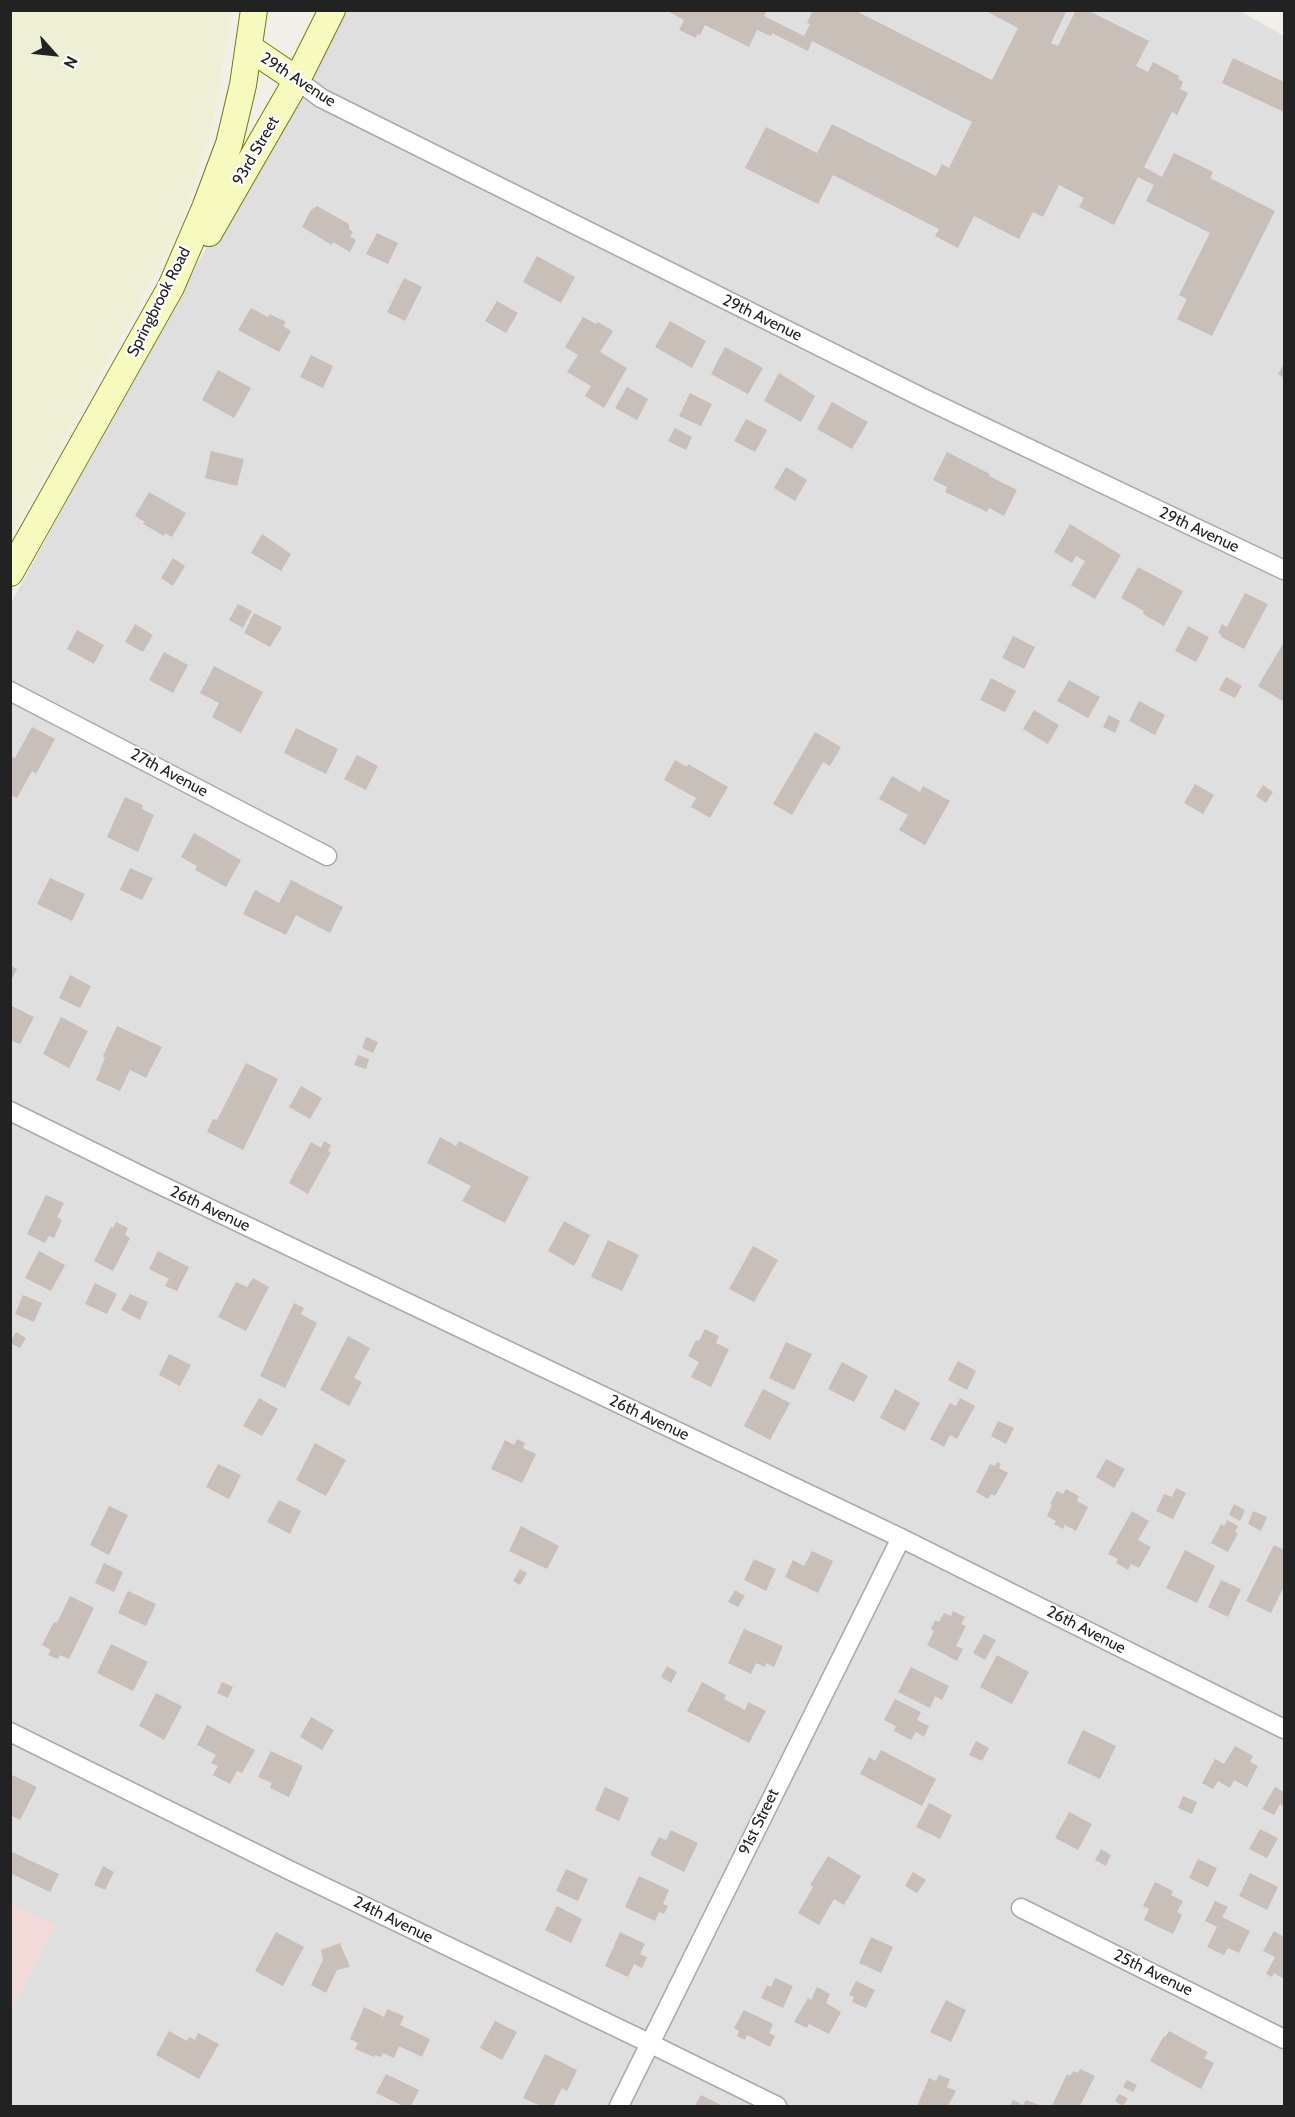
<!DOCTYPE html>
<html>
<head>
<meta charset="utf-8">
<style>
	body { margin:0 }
	#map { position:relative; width:1295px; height:2117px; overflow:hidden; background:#f2efe9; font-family:Cabin,sans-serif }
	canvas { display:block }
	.frame { position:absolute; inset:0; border:12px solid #222; pointer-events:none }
	.north { position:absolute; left:24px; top:24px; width:60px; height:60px; -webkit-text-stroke:4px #fff; paint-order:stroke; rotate:117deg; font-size:16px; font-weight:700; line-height:24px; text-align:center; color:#222 }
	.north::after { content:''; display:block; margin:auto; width:21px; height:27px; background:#222; clip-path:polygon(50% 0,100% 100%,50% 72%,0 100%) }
</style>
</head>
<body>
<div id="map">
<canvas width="1295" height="2117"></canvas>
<div class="frame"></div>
<div class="north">N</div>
</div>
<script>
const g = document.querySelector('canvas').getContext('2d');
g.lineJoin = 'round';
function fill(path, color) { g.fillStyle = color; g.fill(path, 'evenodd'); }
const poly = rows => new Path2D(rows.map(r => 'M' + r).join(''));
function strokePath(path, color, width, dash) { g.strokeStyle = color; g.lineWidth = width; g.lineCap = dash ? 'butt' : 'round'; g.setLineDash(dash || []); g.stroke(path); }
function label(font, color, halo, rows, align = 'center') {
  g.font = font + ' Cabin,sans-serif'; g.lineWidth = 4.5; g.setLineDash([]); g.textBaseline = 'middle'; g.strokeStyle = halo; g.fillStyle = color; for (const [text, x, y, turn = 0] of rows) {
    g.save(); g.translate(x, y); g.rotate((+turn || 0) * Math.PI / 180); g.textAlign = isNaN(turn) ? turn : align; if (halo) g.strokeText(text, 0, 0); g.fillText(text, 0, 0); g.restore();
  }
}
const residential = poly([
	[1238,10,1284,36,1284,2106,11,2106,11,2010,56,1926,10,1903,11,603,200,259,344,11]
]);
const commercial = poly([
	[11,1903,56,1926,11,2010]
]);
const farmland = poly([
	[11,10,232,11,212,130,177,235,11,536]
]);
const building = poly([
	[665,10,767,10,764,16,804,36,810,24,807,23,813,10,854,10,992,80,1018,28,984,10,1067,10,1051,43,1058,46,1076,10,1087,10,1149,41,1136,66,1148,72,1153,62,1179,76,1178,79,1183,82,1180,89,1188,93,1177,115,1172,112,1144,167,1162,177,1174,153,1213,172,1210,178,1275,211,1212,336,1177,319,1187,299,1179,295,1210,233,1146,201,1154,185,1138,177,1114,225,1079,207,1084,198,1059,185,1043,217,1033,212,1019,239,974,216,958,248,935,236,939,229,833,175,818,204,745,168,766,127,817,153,832,124,936,176,942,164,949,168,972,122,812,41,808,51,772,33,771,36,757,30,749,47,705,25,700,35,697,34,696,38,679,30,684,20],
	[1233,58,1284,82,1284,112,1222,83],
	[317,206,349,224,349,229,353,232,350,236,356,240,350,252,333,242,332,245,302,227,311,210],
	[377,233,398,243,388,264,366,254],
	[537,256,575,277,561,303,523,282],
	[404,278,422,287,405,321,387,312],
	[497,301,518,313,506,333,485,321],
	[251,308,268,317,270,314,286,322,283,326,291,331,279,352,238,330],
	[583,317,596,324,598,322,613,331,600,352,627,368,604,408,585,396,591,386,567,372,578,355,565,347],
	[670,321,706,341,692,368,655,347],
	[725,347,763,368,748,394,711,374],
	[311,355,333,366,323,388,300,377],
	[1284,364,1284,378,1278,374],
	[218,370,251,388,234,418,202,400],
	[779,373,815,396,801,422,764,401],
	[627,387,648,399,637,420,615,408],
	[690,393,712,404,701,426,679,416],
	[832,402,868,422,852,449,817,429],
	[746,419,767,430,755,452,734,441],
	[675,428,692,437,686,450,668,441],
	[211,451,244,459,237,486,205,478],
	[947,452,990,474,989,476,1017,490,1004,516,989,508,987,512,945,492,947,487,933,480],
	[786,467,807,480,795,501,774,488],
	[149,492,186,513,172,537,165,533,164,536,143,524,145,522,135,516],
	[1070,524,1121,555,1095,599,1071,585,1085,561,1076,556,1072,563,1054,552],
	[262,534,291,554,281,571,251,553],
	[173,558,185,566,173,586,161,578],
	[1138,567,1183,591,1164,626,1143,614,1144,611,1121,598],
	[1245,593,1268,604,1244,649,1221,637,1222,635,1218,633,1222,624,1227,627],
	[238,604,252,611,243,628,229,620],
	[254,613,282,627,270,647,244,633],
	[135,624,153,635,143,652,125,642],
	[1188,626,1209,637,1196,662,1175,651],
	[77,630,104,645,94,664,67,649],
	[1013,636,1035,647,1024,669,1002,658],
	[1284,642,1284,702,1258,686],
	[164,652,188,665,173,693,149,680],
	[214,666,263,692,241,733,212,717,219,703,200,693],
	[1226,677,1242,686,1235,698,1219,690],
	[991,678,1016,691,1005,712,980,700],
	[1069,680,1100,697,1088,718,1057,701],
	[1139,701,1165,715,1155,735,1129,721],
	[1034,710,1059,725,1048,744,1023,729],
	[1109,715,1120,721,1115,733,1103,727],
	[32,727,55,739,36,774,32,771,17,798,10,795,10,756,15,758],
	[296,728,338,749,326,774,284,753],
	[815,732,841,747,830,766,823,762,792,815,773,804],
	[357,755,378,766,366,790,344,779],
	[675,760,687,767,688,764,728,787,710,818,691,807,696,798,664,780],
	[892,776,920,792,923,786,950,801,925,845,899,830,908,815,879,799],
	[1195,784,1214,795,1203,814,1184,803],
	[1263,785,1273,792,1266,803,1256,796],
	[125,797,143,805,142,809,154,815,138,852,107,837],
	[194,833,241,860,226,887,195,870,197,866,181,857],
	[130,868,153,878,142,900,120,890],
	[50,878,85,894,72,921,37,904],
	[291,880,343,907,330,933,296,915,286,935,243,914,255,890,279,903],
	[10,965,17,969,10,983],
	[70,975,91,986,80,1008,59,998],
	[10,1005,34,1017,20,1044,10,1040],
	[61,1017,88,1031,69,1068,43,1054],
	[117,1026,162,1047,146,1078,130,1070,120,1091,96,1080,105,1058,103,1056],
	[366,1037,378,1042,373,1053,362,1048],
	[358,1055,369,1059,366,1069,354,1065],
	[246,1063,278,1079,243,1150,207,1132,213,1119,217,1120],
	[301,1086,322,1098,310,1119,289,1107],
	[440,1137,456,1146,459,1141,529,1177,505,1223,462,1201,471,1186,427,1163],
	[324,1141,331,1145,328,1151,331,1152,308,1194,289,1183,311,1142,321,1148],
	[46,1195,64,1203,57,1217,62,1220,54,1238,49,1236,45,1243,27,1234],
	[564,1221,590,1235,574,1266,548,1251],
	[116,1222,128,1228,125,1235,130,1238,113,1271,94,1261,111,1227,113,1228],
	[608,1240,639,1255,622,1291,591,1277],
	[753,1246,778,1260,754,1302,729,1289],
	[39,1251,65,1265,51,1291,25,1278],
	[158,1251,189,1267,177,1291,165,1286,169,1279,149,1269],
	[253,1278,269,1287,246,1331,218,1317,236,1282,247,1287],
	[95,1283,117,1294,107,1314,85,1304],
	[130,1294,148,1302,140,1320,121,1310],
	[23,1295,42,1303,34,1322,15,1314],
	[294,1303,304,1308,301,1314,317,1323,285,1388,260,1376],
	[705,1329,719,1336,716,1343,729,1349,711,1387,691,1377,699,1362,688,1356,696,1340,699,1341],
	[16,1332,26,1338,20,1348,10,1343],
	[348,1336,370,1348,354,1378,362,1382,349,1406,320,1390],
	[786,1342,812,1354,794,1390,769,1378],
	[169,1354,191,1365,180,1386,159,1375],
	[958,1361,976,1371,967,1390,948,1380],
	[842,1362,868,1376,854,1402,828,1389],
	[763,1389,790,1403,770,1440,744,1426],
	[895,1389,920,1403,905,1431,880,1418],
	[259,1398,278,1409,262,1436,243,1426],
	[960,1398,975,1406,957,1439,950,1435,944,1447,930,1439,950,1403,956,1406],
	[998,1421,1014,1428,1006,1444,991,1436],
	[517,1439,525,1443,523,1448,536,1454,522,1483,491,1469,505,1440,514,1445],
	[315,1443,346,1460,326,1496,296,1480],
	[1106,1459,1125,1469,1114,1488,1096,1477],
	[997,1462,1001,1464,999,1468,1008,1473,995,1496,991,1494,988,1499,976,1492,990,1464,995,1466],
	[218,1464,241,1475,229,1499,206,1487],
	[1176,1488,1186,1493,1173,1519,1156,1511,1164,1494,1172,1497],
	[1066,1489,1079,1496,1077,1501,1088,1507,1076,1531,1065,1525,1063,1529,1054,1524,1056,1521,1047,1516,1052,1505,1050,1504,1057,1491,1063,1494],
	[279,1500,301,1511,290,1534,267,1522],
	[1234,1504,1245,1510,1240,1521,1229,1515],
	[109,1506,128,1515,109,1555,90,1545],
	[1132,1511,1149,1521,1138,1540,1151,1547,1139,1568,1131,1564,1128,1570,1116,1563,1118,1559,1108,1554],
	[1253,1511,1267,1517,1261,1531,1248,1524],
	[1227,1520,1238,1526,1235,1532,1238,1533,1228,1552,1211,1543,1221,1524,1224,1526],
	[521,1526,559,1546,547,1569,509,1551],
	[1274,1545,1284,1550,1284,1586,1271,1613,1246,1601],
	[1185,1550,1215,1566,1197,1603,1166,1588],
	[812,1551,833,1561,818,1593,785,1577,793,1560,804,1566],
	[754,1559,776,1569,766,1591,744,1580],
	[104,1563,123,1572,114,1592,95,1583],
	[520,1569,527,1573,520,1585,513,1581],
	[1221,1580,1241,1589,1228,1617,1208,1607],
	[735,1590,745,1596,738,1607,728,1602],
	[128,1591,156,1604,146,1626,118,1613],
	[70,1596,94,1608,69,1659,60,1655,58,1659,48,1655,51,1650,42,1645,54,1622,57,1623],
	[953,1611,965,1617,961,1624,966,1626,956,1646,963,1649,957,1661,927,1645,934,1631,931,1629,935,1620,939,1622,944,1613,951,1616],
	[744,1629,783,1646,774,1667,766,1663,765,1667,756,1663,751,1674,728,1663],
	[984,1634,996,1640,985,1660,973,1653],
	[111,1644,148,1662,133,1691,97,1673],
	[997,1655,1029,1672,1012,1704,980,1687],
	[667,1666,677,1672,671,1683,661,1677],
	[911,1667,949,1686,942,1700,935,1696,930,1708,898,1692],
	[222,1682,233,1687,228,1698,217,1693],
	[702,1682,726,1695,724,1699,745,1710,748,1702,766,1711,749,1743,687,1711],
	[156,1693,182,1706,164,1740,139,1726],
	[895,1699,921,1712,917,1720,929,1726,924,1737,916,1732,911,1740,894,1731,896,1726,884,1720],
	[311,1717,334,1730,322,1750,300,1737],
	[207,1725,255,1750,242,1773,237,1771,230,1784,213,1775,218,1766,211,1763,216,1755,197,1745],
	[1083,1730,1116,1746,1100,1779,1067,1763],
	[976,1741,989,1748,982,1761,969,1755],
	[1235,1746,1253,1756,1250,1762,1258,1766,1247,1787,1234,1780,1230,1788,1218,1781,1213,1789,1202,1783,1215,1759,1224,1764],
	[881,1750,936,1779,922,1806,860,1774,869,1757,875,1761],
	[271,1751,303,1766,289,1797,270,1788,272,1783,258,1777],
	[12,1775,37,1787,20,1820,10,1815,10,1778],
	[605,1787,629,1798,619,1821,595,1810],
	[1275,1787,1284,1792,1284,1807,1280,1804,1274,1815,1262,1809],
	[1183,1796,1197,1802,1192,1814,1178,1808],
	[929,1803,952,1815,940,1839,916,1827],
	[1069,1812,1092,1824,1078,1850,1055,1838],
	[1260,1829,1278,1838,1267,1858,1249,1849],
	[671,1830,698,1843,684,1872,650,1855,659,1837,666,1840],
	[1101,1849,1111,1855,1106,1866,1095,1860],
	[10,1851,59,1874,50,1892,10,1873],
	[828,1856,861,1876,844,1905,834,1899,819,1925,798,1913,813,1887,810,1885],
	[1198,1859,1217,1868,1208,1887,1189,1878],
	[103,1866,114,1872,105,1890,94,1885],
	[566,1869,588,1879,578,1901,556,1891],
	[913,1872,926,1880,917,1893,905,1886],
	[1250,1873,1278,1887,1267,1910,1239,1896],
	[639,1876,669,1890,663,1904,668,1906,664,1914,659,1912,655,1921,625,1907],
	[1155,1882,1173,1891,1171,1895,1183,1901,1177,1912,1182,1915,1173,1934,1144,1920,1149,1909,1143,1906],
	[1215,1901,1228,1907,1222,1917,1250,1931,1239,1953,1228,1948,1224,1955,1207,1947,1217,1927,1205,1921],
	[557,1906,582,1919,571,1943,545,1930],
	[1274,1931,1284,1937,1284,1979,1274,1973,1272,1977,1266,1974,1275,1957,1263,1951],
	[276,1932,304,1947,283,1986,255,1971],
	[620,1932,645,1944,640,1954,647,1957,642,1968,634,1964,628,1977,605,1966],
	[871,1937,893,1947,881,1973,859,1963],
	[340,1943,350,1967,337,1970,326,1993,311,1985,323,1960,321,1950],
	[775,1978,793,1986,783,2008,761,1998,767,1985,771,1987],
	[856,1981,875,1990,866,2008,852,2002,854,1997,849,1995],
	[817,1987,830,1994,826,2003,841,2012,829,2034,809,2024,807,2028,794,2022,808,1998,811,2000],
	[946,2000,966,2010,951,2042,930,2032],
	[364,2007,384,2017,387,2009,404,2016,400,2025,430,2039,422,2057,399,2046,394,2058,383,2053,381,2057,375,2055,374,2057,355,2049,358,2043,350,2039],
	[744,2010,773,2024,769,2033,775,2036,770,2047,747,2035,745,2040,737,2036,739,2031,734,2028],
	[495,2021,517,2032,502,2060,480,2048],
	[169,2031,187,2041,189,2037,195,2040,198,2033,219,2044,199,2079,156,2055],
	[1169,2031,1208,2052,1204,2058,1214,2063,1201,2089,1150,2061,1164,2036,1165,2037],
	[545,2054,577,2070,567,2091,562,2088,553,2106,541,2106,523,2098],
	[1080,2069,1095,2076,1080,2106,1052,2106,1067,2074,1070,2076,1073,2071,1078,2073],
	[386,2074,419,2090,411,2106,403,2106,376,2093],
	[939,2075,950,2079,947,2087,956,2091,948,2106,917,2106,929,2078,936,2081],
	[1127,2080,1137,2085,1133,2092,1123,2087],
	[1119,2094,1128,2098,1123,2106,1115,2101],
	[701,2095,723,2106,695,2106],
	[1013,2100,1023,2105,1026,2100,1042,2106,1010,2106]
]);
const street = poly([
	[297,80,321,98,925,399,1284,570],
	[10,691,327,856],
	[10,1111,150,1180,901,1538,1284,1729],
	[10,1732,289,1870,649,2043,777,2106],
	[1021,1908,1284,2039],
	[619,2106,901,1538]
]);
const secondary = poly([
	[250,48,297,80],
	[209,233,297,80,332,10],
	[10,573,171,287,205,208,229,144,243,85,254,10]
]);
const streetNames = [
	["29th Avenue",298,80,33],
	["93rd Street",256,151,-60],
	["Springbrook Road",159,302,-63],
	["29th Avenue",762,318,26],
	["29th Avenue",1199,530,25],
	["27th Avenue",169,773,28],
	["26th Avenue",210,1209,25],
	["26th Avenue",649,1418,25],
	["26th Avenue",1086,1630,27],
	["91st Street",759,1822,-64],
	["24th Avenue",393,1920,26],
	["25th Avenue",1153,1973,26]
];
fill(residential, '#e0dfdf');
fill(commercial, '#f2dad9');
fill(farmland, '#eef0d5');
fill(building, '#c7bfb8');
strokePath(street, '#a9a9a9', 21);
strokePath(secondary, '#707d05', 28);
strokePath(street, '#fff', 18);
strokePath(secondary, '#f7fabf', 26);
label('16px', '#222', '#fff', streetNames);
</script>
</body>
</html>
